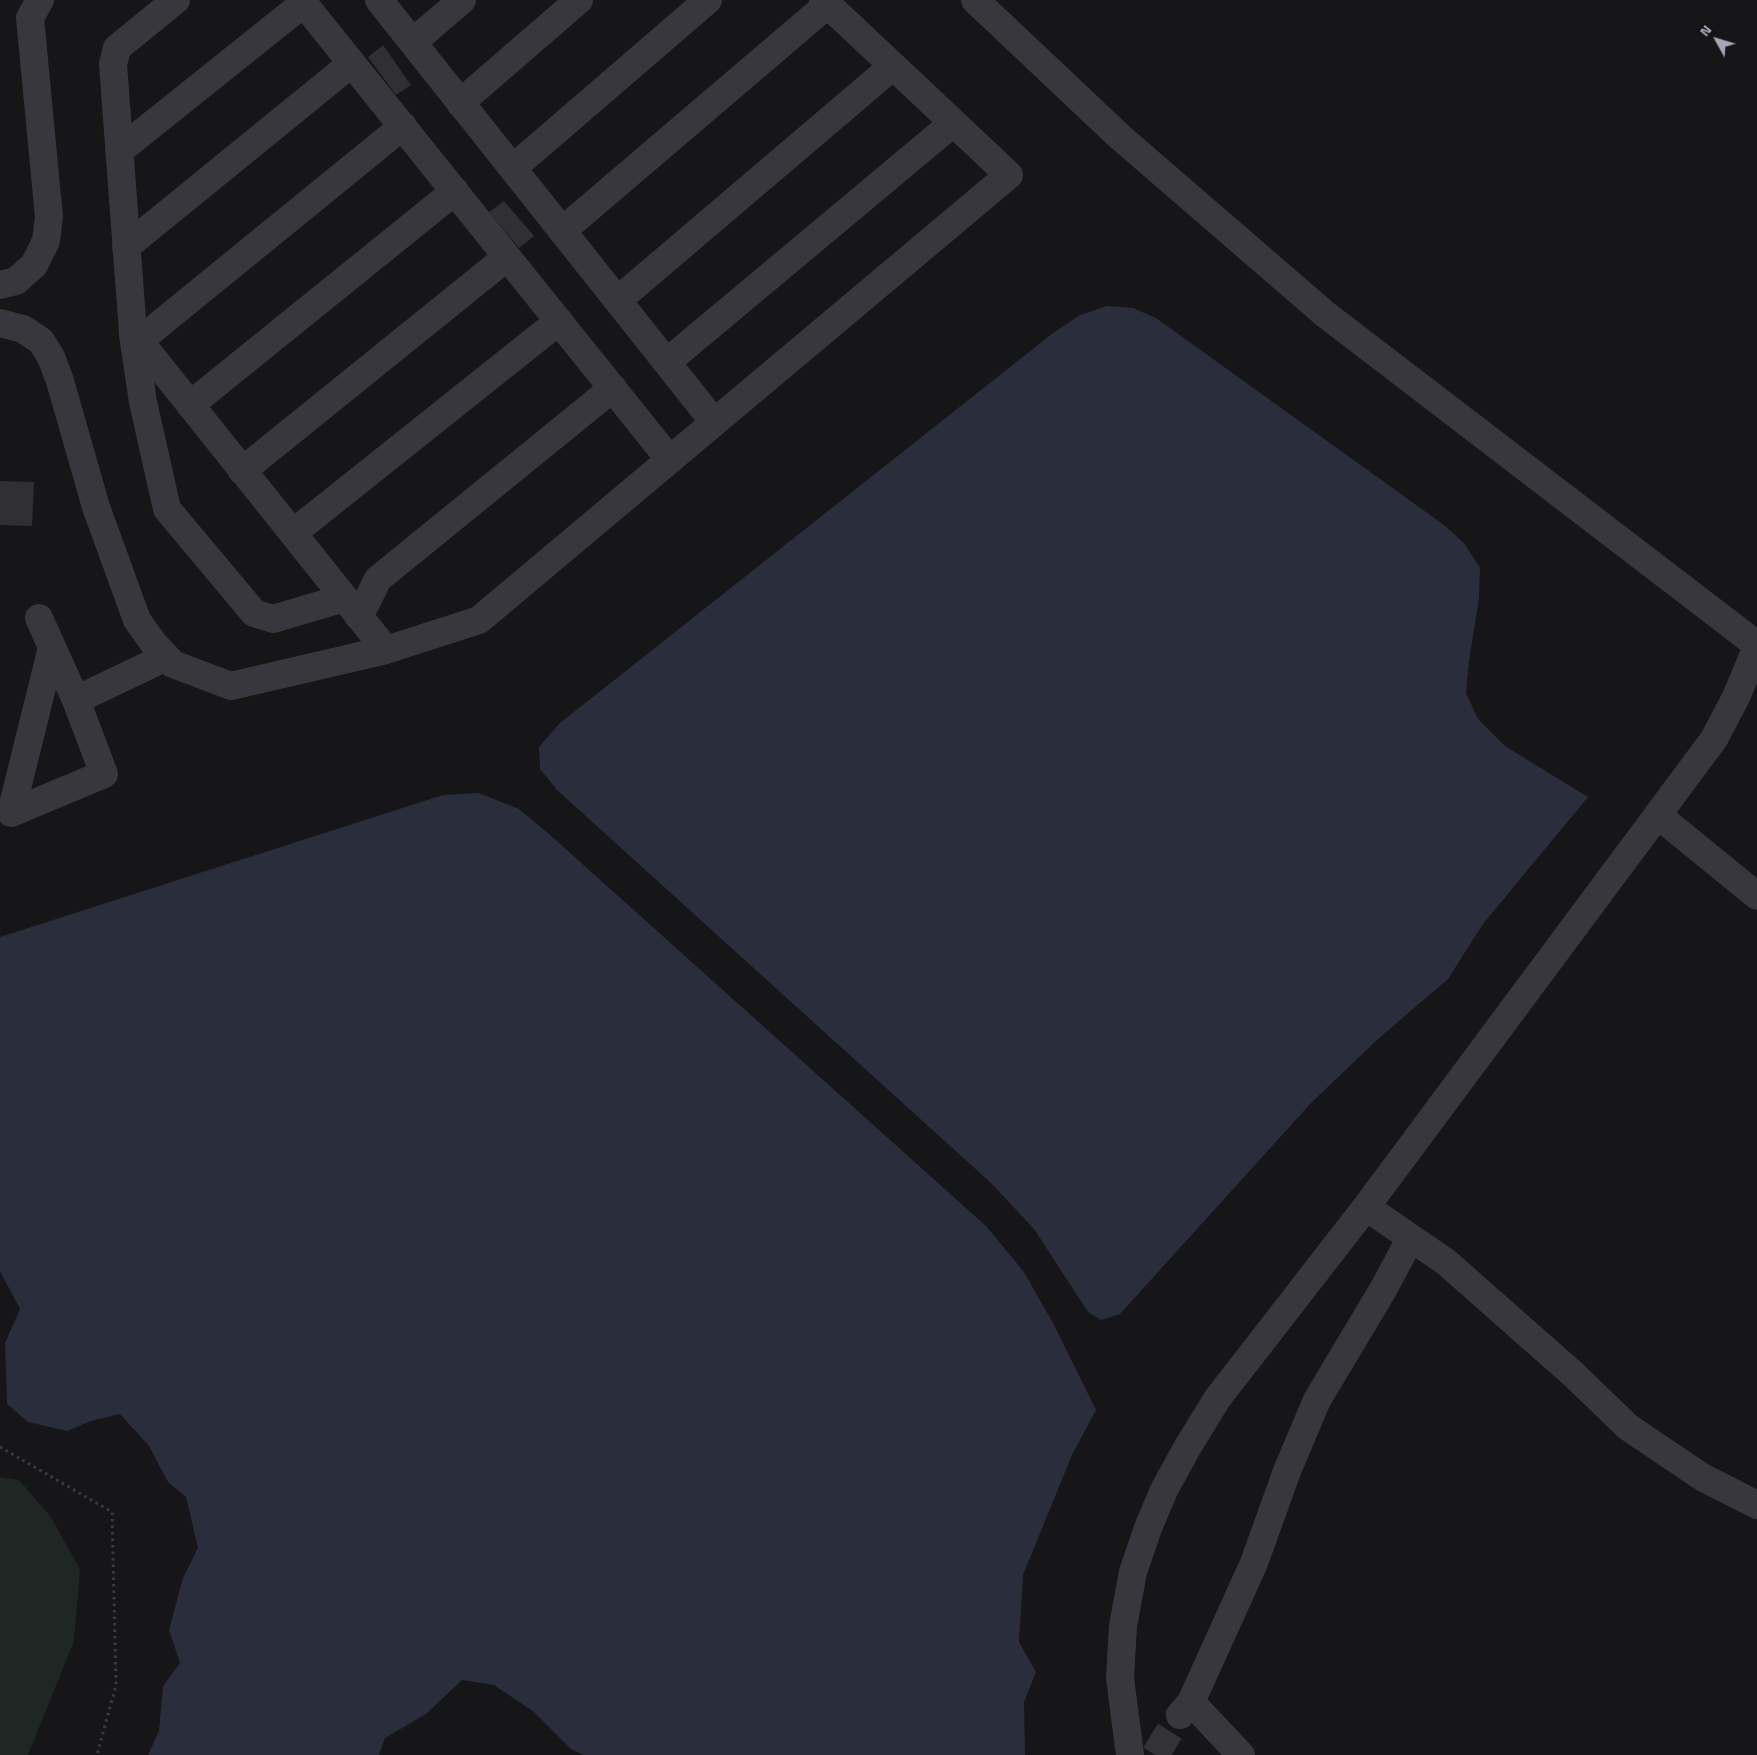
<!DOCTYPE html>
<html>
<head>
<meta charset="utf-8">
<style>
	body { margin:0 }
	#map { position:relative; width:1757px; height:1755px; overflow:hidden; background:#161517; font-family:"Titillium Web",sans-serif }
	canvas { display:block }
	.north { position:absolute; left:1692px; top:15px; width:50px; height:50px; -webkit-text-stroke:4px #111012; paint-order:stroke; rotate:309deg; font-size:14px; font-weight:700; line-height:20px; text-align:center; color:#a6a5b9 }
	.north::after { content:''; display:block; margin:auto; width:18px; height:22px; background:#a6a5b9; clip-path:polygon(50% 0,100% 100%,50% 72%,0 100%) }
</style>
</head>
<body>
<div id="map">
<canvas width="1757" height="1755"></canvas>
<div class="north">N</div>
</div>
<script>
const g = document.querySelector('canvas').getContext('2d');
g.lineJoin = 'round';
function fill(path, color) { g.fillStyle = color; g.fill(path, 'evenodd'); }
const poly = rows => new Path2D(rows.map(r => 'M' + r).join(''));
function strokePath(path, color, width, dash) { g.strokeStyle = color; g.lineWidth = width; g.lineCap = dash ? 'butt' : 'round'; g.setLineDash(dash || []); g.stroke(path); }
const green = poly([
	[0,1477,19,1480,51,1517,80,1569,74,1641,28,1755,0,1755]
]);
const water = poly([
	[1107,306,1133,308,1156,318,1444,525,1464,543,1480,568,1479,598,1469,661,1466,693,1478,719,1505,746,1588,797,1483,924,1448,979,1378,1039,1311,1103,1120,1314,1101,1320,1088,1312,1034,1229,991,1183,557,790,540,769,539,747,560,723,1053,333,1080,315],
	[479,793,519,809,549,834,986,1226,1024,1272,1054,1325,1096,1410,1072,1455,1023,1575,1019,1642,1036,1672,1024,1702,1025,1755,584,1755,571,1749,534,1712,494,1685,462,1680,426,1714,385,1738,379,1755,148,1755,159,1731,163,1686,180,1663,169,1630,183,1578,198,1548,186,1497,168,1482,149,1446,120,1414,91,1421,67,1431,28,1422,7,1404,5,1343,20,1309,0,1271,0,937,443,795]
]);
const building = poly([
	[383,45,411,85,396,95,368,57],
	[504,201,534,236,519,248,489,212],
	[0,481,34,482,32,526,0,525]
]);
const minorTunnel = poly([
	[1155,1755,1180,1715]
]);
const path = poly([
	[0,1447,112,1512,116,1685,97,1755]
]);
const minor = poly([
	[176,0,117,48,113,64,133,333,386,650],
	[301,0,670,460],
	[379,0,714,422],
	[975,0,1119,136,1325,314,1757,645],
	[413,42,462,0],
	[460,103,579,0],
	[119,151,304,3],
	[513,168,708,0],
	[562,231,828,4],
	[126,247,352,63],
	[0,285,16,281,34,265,46,241,49,217,30,18,40,0],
	[618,300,893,66],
	[0,323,23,329,41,341,51,357,60,381,96,507,137,620,154,644,173,664,231,686,386,650,479,620,1009,175,823,0],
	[133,335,143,402,167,509,254,613,273,619,344,598],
	[139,341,403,126],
	[667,362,953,123],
	[190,405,455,191],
	[242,471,507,257],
	[293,533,559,321],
	[359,617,378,579,613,388],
	[39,618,52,647,11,813,104,774,76,700,166,657],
	[52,647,76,700],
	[1659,816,1757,896],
	[1366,1207,1446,1262,1573,1374,1628,1427,1702,1477,1757,1505],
	[1191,1702,1241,1755],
	[1180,1715,1191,1702,1254,1563,1287,1471,1317,1400,1384,1288,1410,1239],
	[1130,1755,1120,1678,1123,1626,1133,1572,1148,1528,1164,1490,1187,1448,1217,1399,1366,1207,1714,739,1736,697,1757,647]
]);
fill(green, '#1e2723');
fill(water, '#2a2d3c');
fill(building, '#303034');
strokePath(minorTunnel, '#333237', 28, [28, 14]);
strokePath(path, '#3c3b44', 3, [2.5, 4]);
strokePath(minor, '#39373e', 28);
</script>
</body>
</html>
